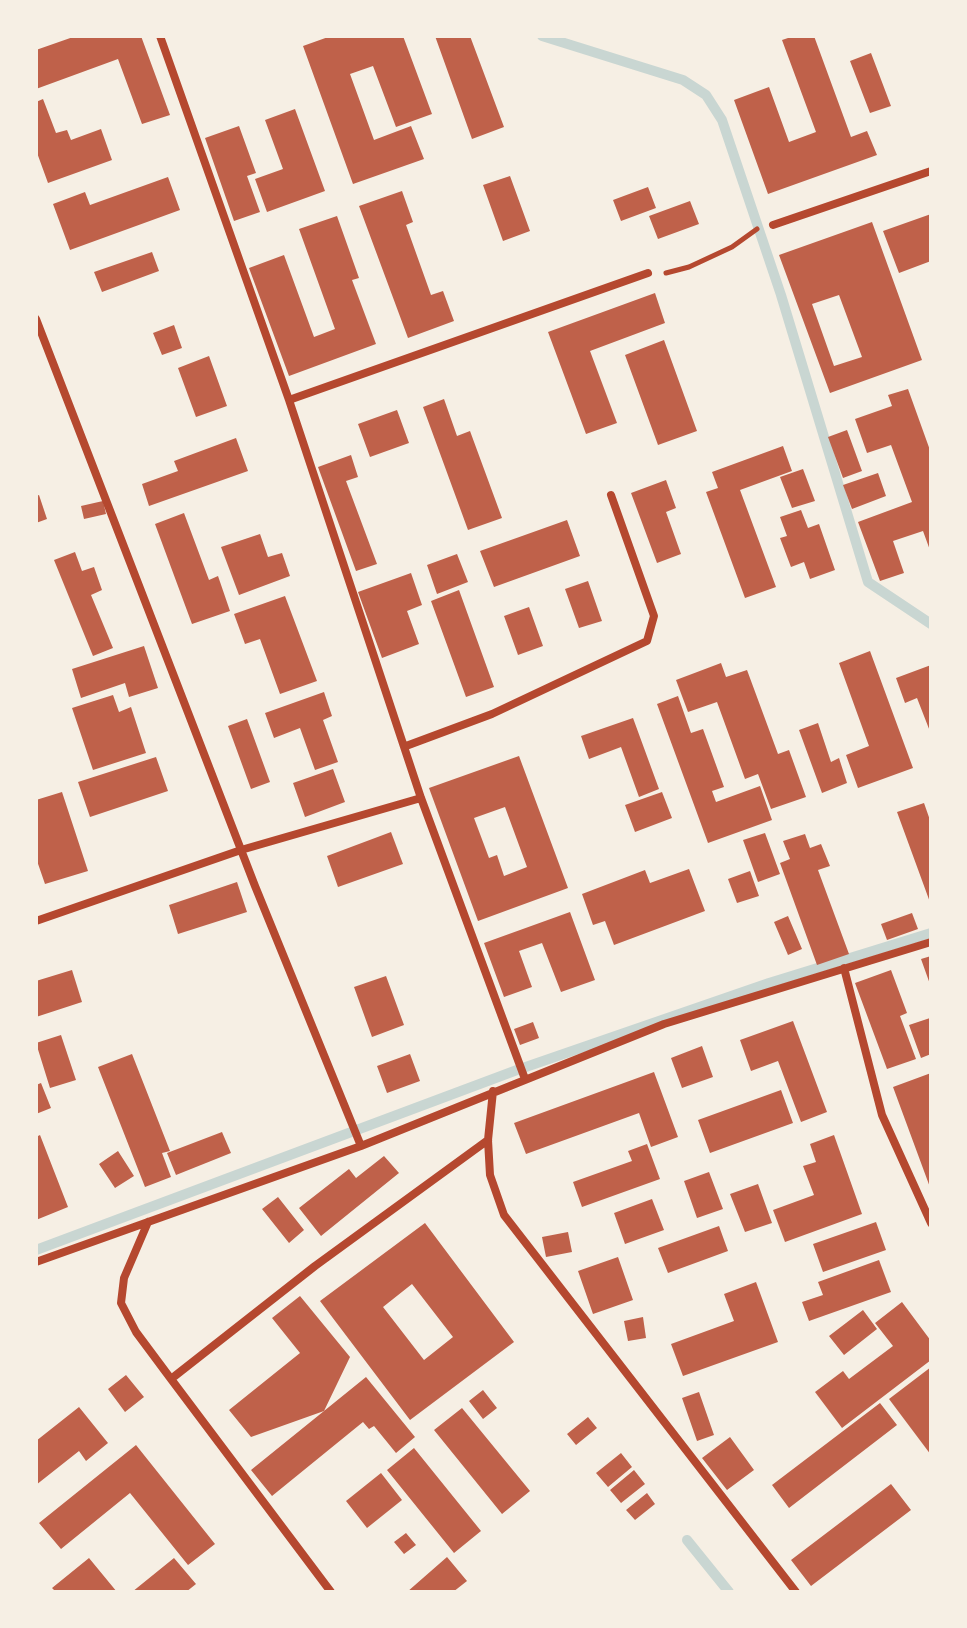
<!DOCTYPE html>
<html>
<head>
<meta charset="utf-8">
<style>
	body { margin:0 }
	#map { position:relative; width:967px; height:1628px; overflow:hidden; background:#f6efe4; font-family:"PT Sans",sans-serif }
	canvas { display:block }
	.frame { position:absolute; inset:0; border:38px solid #f6efe4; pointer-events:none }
</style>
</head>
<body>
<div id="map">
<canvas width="967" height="1628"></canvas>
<div class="frame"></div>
</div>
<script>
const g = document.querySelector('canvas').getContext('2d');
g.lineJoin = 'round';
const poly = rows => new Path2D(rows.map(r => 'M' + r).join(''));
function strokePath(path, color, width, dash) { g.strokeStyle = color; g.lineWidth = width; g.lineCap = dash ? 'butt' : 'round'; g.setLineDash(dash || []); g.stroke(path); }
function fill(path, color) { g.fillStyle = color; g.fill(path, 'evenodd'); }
const stream = poly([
	[542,36,683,80,706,95,722,120,781,295,868,582,931,624],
	[36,1250,517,1070,769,983,931,933],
	[687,1540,729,1592]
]);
const building = poly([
	[76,36,141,36,170,115,142,124,118,59,36,89,36,50],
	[331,36,403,36,432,114,396,127,373,66,350,74,374,140,411,126,424,159,353,184,303,46],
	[435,36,470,36,504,127,472,139],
	[794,36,814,36,851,137,867,131,877,155,768,194,734,100,769,87,789,142,816,132,782,40],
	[871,53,891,106,870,113,850,61],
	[43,99,56,133,67,130,71,140,101,129,112,160,48,183,36,150,36,102],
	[295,109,325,191,267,212,255,179,283,169,265,120],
	[239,126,256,173,247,176,260,212,234,221,205,138],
	[510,176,530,231,503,241,483,185],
	[168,177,180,210,70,250,53,204,85,192,90,205],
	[648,187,656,208,621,221,613,200],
	[402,191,413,222,406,225,431,295,443,291,454,321,408,338,359,206],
	[690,201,699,224,658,239,649,216],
	[931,214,931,261,899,273,883,231],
	[337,216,359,278,352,280,376,344,289,376,249,268,284,255,314,337,335,329,299,229],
	[872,222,922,360,830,393,779,255],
	[839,295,862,357,834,366,812,304],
	[152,252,159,271,102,292,94,272],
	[655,293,665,323,590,351,617,423,586,434,548,332],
	[174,325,182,348,162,355,153,333],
	[664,340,697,431,658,445,625,355],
	[209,356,227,406,196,417,178,368],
	[908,389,931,453,931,553,923,531,893,541,904,573,880,581,858,522,912,502,891,445,867,453,855,419,892,406,888,395],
	[444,399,457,436,470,431,502,518,468,530,423,407],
	[397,410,409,443,370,457,358,424],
	[847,430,862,471,843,478,828,437],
	[236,438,248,471,149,506,142,484,178,471,174,461],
	[783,446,792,471,740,490,776,587,745,598,706,492,718,488,712,472],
	[351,455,358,477,346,481,377,564,356,571,318,467],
	[803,469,815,501,792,508,780,477],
	[878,473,886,496,852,509,843,485],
	[666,480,676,508,666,512,681,554,657,563,631,493],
	[39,495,47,519,36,523,36,496],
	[103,501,106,514,84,519,81,506],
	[801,510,808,528,819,524,835,570,810,579,804,562,791,567,780,538,787,536,780,517],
	[184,513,209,580,218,576,230,611,192,624,155,524],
	[567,520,580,556,494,587,480,551],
	[260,534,268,557,282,553,290,576,239,595,221,547],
	[75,552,82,571,94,567,102,590,91,595,113,648,93,656,54,560],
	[457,554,468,582,437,594,427,565],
	[411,573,422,605,407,611,419,644,382,658,358,592],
	[588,581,602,621,579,628,565,589],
	[459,590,494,687,466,697,431,601],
	[285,596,317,681,280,694,260,639,245,644,234,614],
	[529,607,543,646,518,655,504,616],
	[144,646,158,688,129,697,125,683,81,698,72,669],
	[870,651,913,768,858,788,846,755,869,746,839,663],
	[721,663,726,677,747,670,778,754,789,750,806,797,771,809,758,774,745,779,717,702,688,712,676,680],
	[931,665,931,734,917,698,905,703,896,678],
	[324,692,332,716,323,720,338,762,315,770,300,728,274,738,265,713],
	[113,695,119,712,131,707,146,753,93,770,72,708],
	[678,696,691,733,703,729,724,787,712,791,716,802,760,786,772,820,708,843,657,704],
	[633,718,659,789,639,797,621,747,589,759,581,736],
	[247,719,270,782,251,789,228,726],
	[818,723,831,762,839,758,847,783,822,793,799,730],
	[519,756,568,888,478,921,429,788],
	[505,807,527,867,504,876,497,855,489,858,474,818],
	[156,757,168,791,90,817,78,782],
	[333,769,345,802,305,817,293,783],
	[62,792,88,871,45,884,36,858,36,800],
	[662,792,672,818,635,832,625,805],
	[924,803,931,823,931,905,897,812],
	[391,832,403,864,338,887,327,856],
	[765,833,780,874,758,882,743,840],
	[805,834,810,848,821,844,830,866,818,870,849,954,817,965,780,863,790,859,783,841],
	[689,869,705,911,614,945,605,921,593,925,582,894,645,870,650,883],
	[750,871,759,896,737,903,728,879],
	[237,882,247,912,178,934,169,905],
	[570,912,595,980,561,992,542,943,519,951,532,987,504,997,484,943],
	[912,913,918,929,887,940,881,924],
	[788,916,802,949,788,955,774,922],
	[931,956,931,987,921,959],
	[72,970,82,1002,36,1017,36,981],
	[891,970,907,1013,900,1016,916,1059,887,1069,855,983],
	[386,976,404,1025,372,1037,354,987],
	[930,1018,931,1054,921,1058,909,1025],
	[793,1021,827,1112,801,1122,778,1061,751,1071,740,1040],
	[533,1022,539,1038,520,1045,514,1029],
	[61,1035,76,1080,50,1088,36,1043],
	[702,1046,713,1077,682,1088,671,1058],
	[132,1054,170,1151,162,1153,171,1177,145,1187,98,1067],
	[410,1054,420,1081,387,1093,377,1066],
	[654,1072,678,1137,651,1147,639,1113,526,1154,514,1123],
	[931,1073,931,1190,893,1087],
	[41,1083,51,1108,36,1114,36,1085],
	[781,1090,793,1123,710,1153,698,1120],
	[222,1132,231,1153,176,1175,167,1153],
	[40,1135,68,1207,36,1220,36,1137],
	[834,1135,862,1214,785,1242,773,1210,814,1195,803,1166,816,1162,810,1144],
	[647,1144,660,1179,582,1207,573,1182,632,1161,628,1151],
	[118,1151,134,1176,115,1188,99,1164],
	[384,1156,399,1173,321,1236,299,1208,349,1169,356,1178],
	[709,1172,723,1209,697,1218,684,1181],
	[758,1184,772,1223,745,1232,730,1194],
	[278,1197,304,1230,289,1243,262,1209],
	[652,1199,664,1230,625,1244,614,1213],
	[876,1222,886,1250,823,1272,813,1244],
	[425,1223,514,1342,410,1420,320,1301],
	[412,1284,453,1337,424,1360,383,1307],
	[719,1226,728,1251,668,1273,658,1248],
	[568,1232,572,1252,546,1257,542,1237],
	[618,1257,633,1300,593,1314,578,1271],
	[879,1260,891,1292,809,1321,802,1302,823,1295,818,1282],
	[756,1282,778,1342,683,1376,671,1344,734,1321,724,1294],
	[300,1296,350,1357,324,1411,366,1377,415,1437,396,1453,374,1426,369,1429,363,1422,272,1496,251,1470,324,1411,251,1437,229,1410,300,1353,272,1318],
	[902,1302,931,1341,931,1360,842,1428,815,1392,843,1371,849,1379,893,1346,875,1323],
	[863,1310,877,1329,844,1355,829,1336],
	[643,1317,646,1338,628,1341,624,1321],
	[931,1367,931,1455,889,1399],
	[126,1375,144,1397,125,1412,108,1389],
	[483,1390,497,1408,483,1419,469,1401],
	[699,1392,714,1435,697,1441,682,1398],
	[880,1403,897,1425,789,1508,772,1485],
	[79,1407,108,1443,86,1461,79,1451,36,1485,36,1441],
	[462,1408,530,1491,502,1514,434,1430],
	[588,1417,597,1428,576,1445,567,1434],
	[730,1437,754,1470,727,1490,702,1458],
	[136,1445,215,1544,188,1565,130,1493,61,1549,39,1523],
	[414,1448,481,1531,454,1553,387,1470],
	[621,1453,632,1467,608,1487,596,1473],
	[634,1470,645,1484,621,1503,610,1490],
	[381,1473,402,1500,367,1528,346,1501],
	[891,1484,911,1510,811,1586,791,1560],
	[647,1493,655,1504,635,1520,626,1510],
	[406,1533,416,1545,404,1554,394,1542],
	[447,1557,467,1581,453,1592,407,1592],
	[89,1558,117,1592,56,1592,52,1588],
	[174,1558,196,1584,186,1592,132,1592]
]);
const path = poly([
	[666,273,689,267,732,247,757,229]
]);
const minor = poly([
	[160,36,289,400,421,798,525,1079],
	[773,225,931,171],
	[36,319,255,886,361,1146],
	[289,400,648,273],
	[406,746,492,714,647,641,654,616,611,495],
	[36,921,241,850,421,798],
	[844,968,882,1115,931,1223],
	[493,1091,488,1140,490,1175,504,1215,796,1592],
	[148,1222,124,1278,121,1303,136,1332,171,1379],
	[36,1262,361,1146,664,1024,931,942],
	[331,1592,171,1379,315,1266,488,1140]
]);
strokePath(stream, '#c9d6d2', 10);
fill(building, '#bf614a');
strokePath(path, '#b5482f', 5);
strokePath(minor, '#b5482f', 8);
</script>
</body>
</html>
